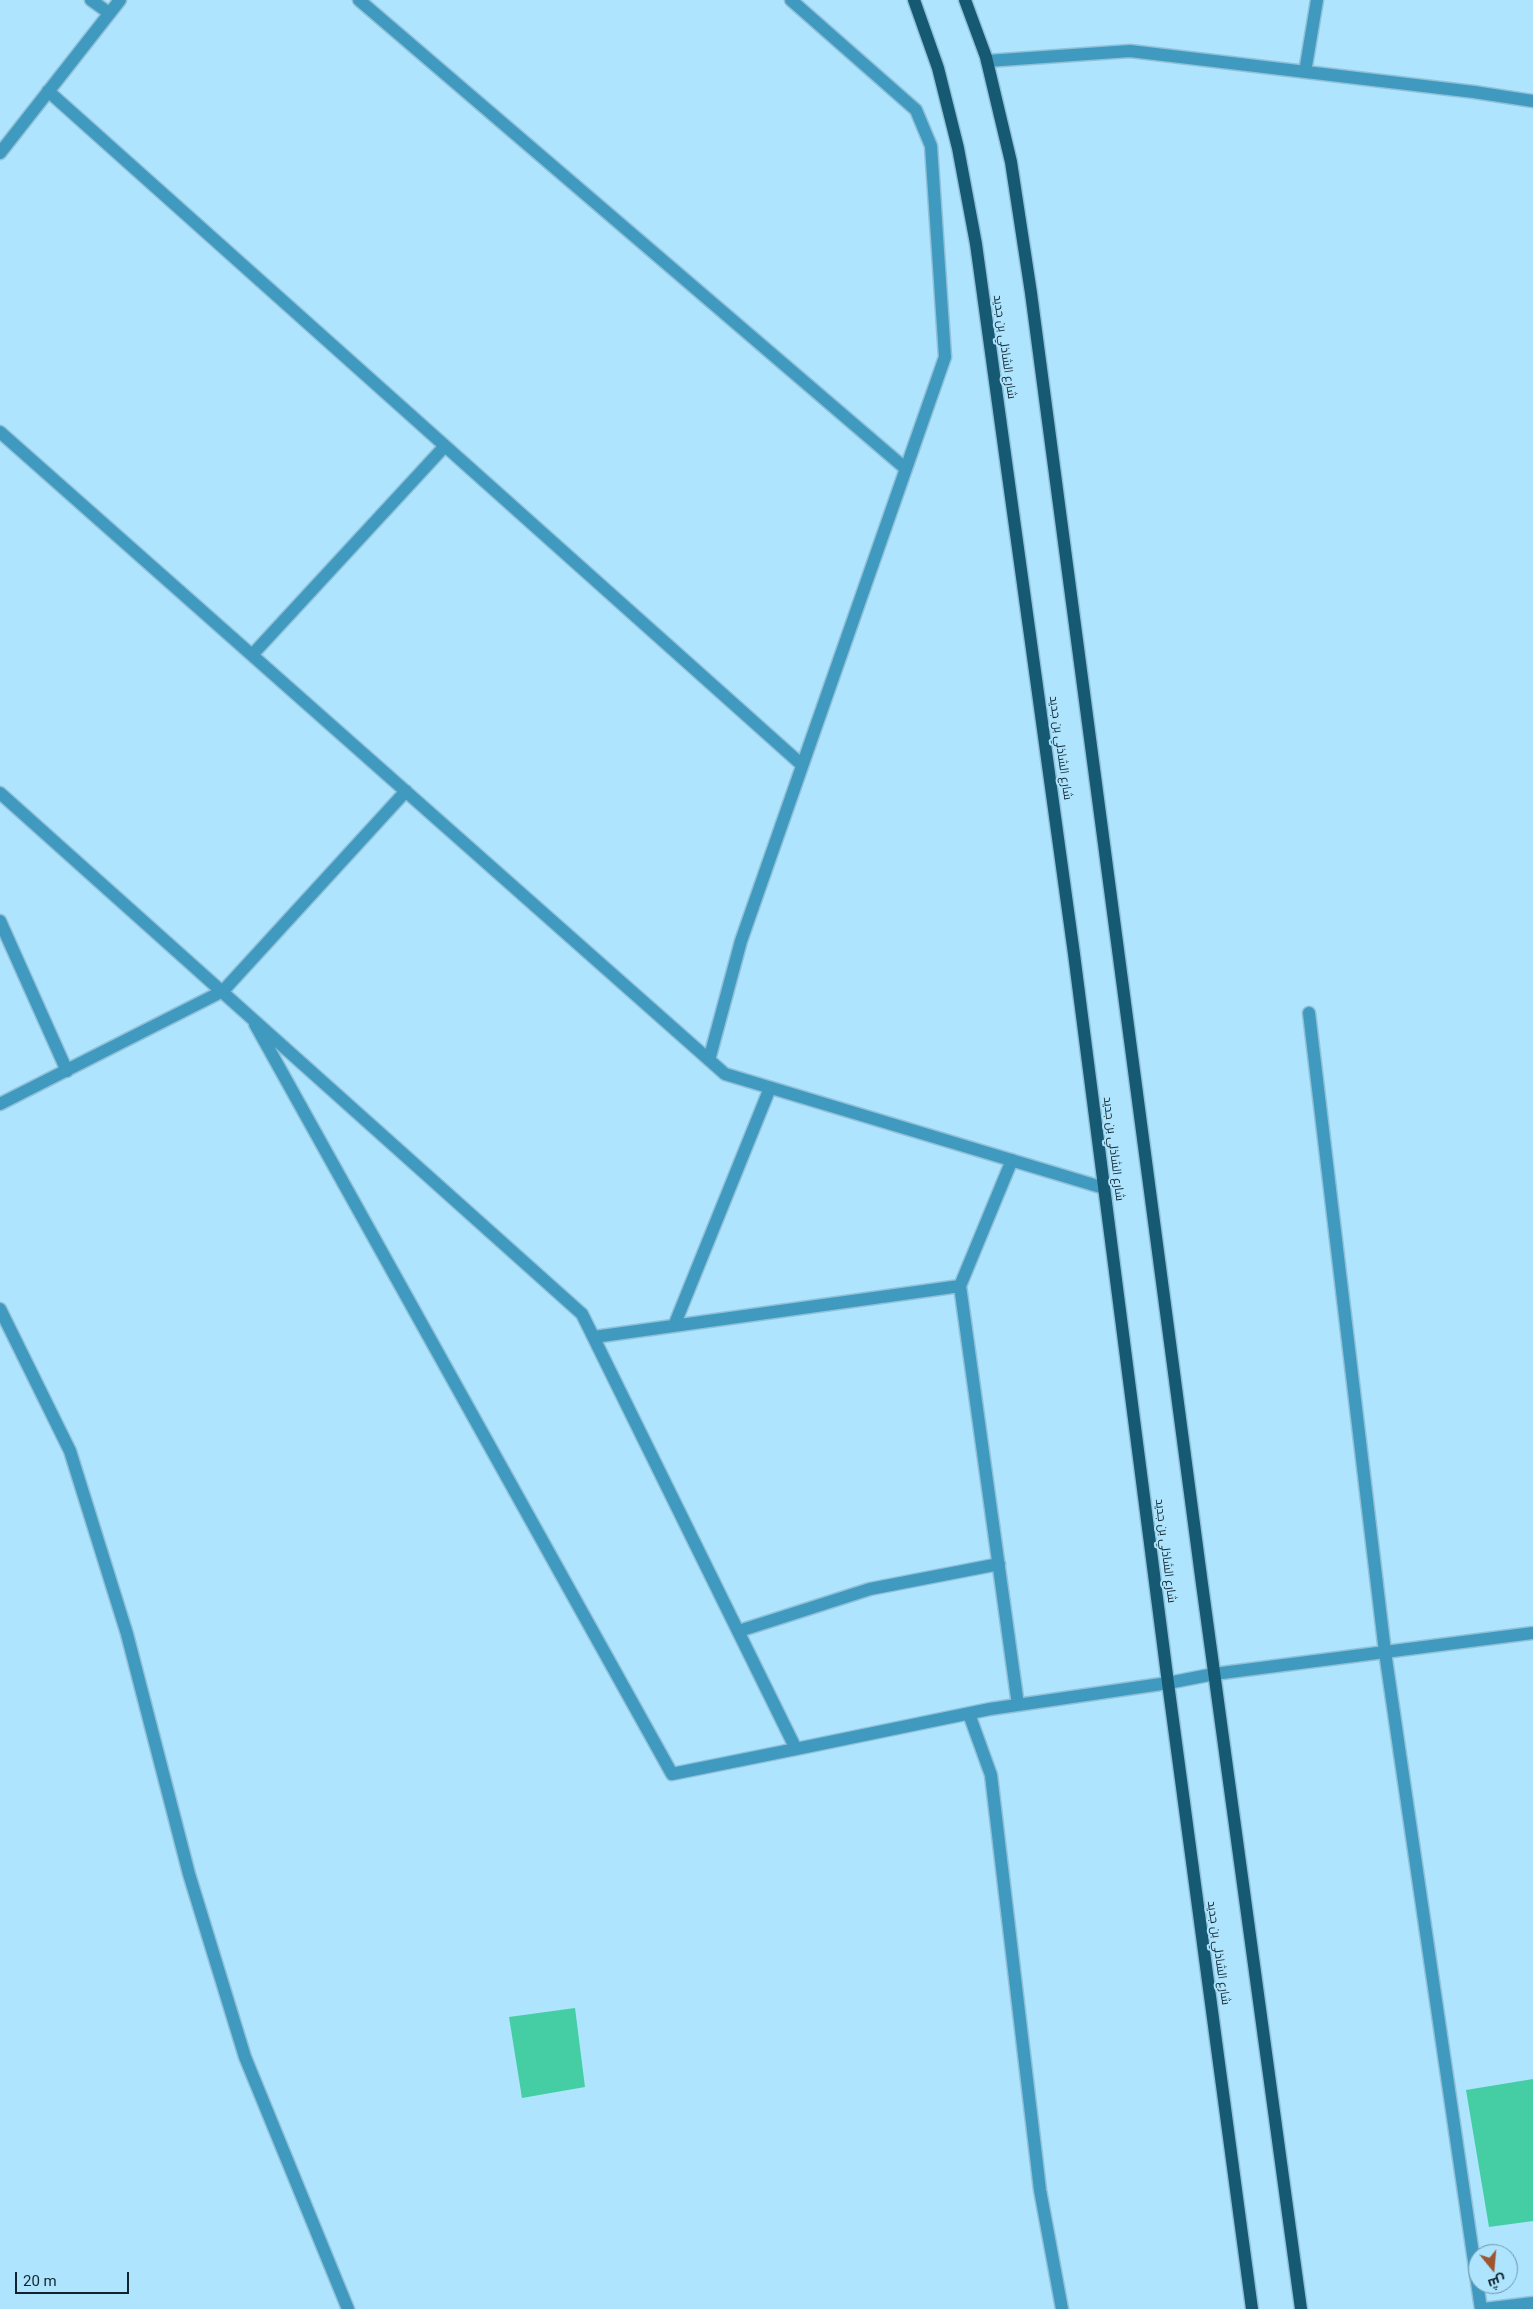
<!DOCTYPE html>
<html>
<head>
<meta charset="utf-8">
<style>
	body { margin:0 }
	#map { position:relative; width:1533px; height:2309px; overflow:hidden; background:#aee4fe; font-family:Roboto,Cairo,sans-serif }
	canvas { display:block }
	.north { position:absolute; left:1468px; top:2244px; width:50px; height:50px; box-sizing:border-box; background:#aee4fe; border:1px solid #6e97aa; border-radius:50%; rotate:163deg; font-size:14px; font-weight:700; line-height:20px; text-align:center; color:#0f242d }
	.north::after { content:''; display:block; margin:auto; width:18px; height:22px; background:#9d562e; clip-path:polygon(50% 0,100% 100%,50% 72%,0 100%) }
	.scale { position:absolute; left:15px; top:2272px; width:114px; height:22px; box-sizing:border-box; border:2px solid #0f242d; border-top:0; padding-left:6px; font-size:15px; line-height:18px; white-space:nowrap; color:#0f242d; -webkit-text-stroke:4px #aee4fe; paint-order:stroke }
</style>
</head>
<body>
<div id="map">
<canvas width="1533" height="2309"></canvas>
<div class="north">ش</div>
<div class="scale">20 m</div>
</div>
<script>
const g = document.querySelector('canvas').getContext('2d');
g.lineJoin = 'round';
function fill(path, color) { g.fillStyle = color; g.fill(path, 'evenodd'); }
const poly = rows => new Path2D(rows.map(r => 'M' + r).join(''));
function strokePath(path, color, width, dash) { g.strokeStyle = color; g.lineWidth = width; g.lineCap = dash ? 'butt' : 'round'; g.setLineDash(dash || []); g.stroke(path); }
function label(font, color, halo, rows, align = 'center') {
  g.font = font + ' Roboto,Cairo,sans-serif'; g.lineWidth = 4; g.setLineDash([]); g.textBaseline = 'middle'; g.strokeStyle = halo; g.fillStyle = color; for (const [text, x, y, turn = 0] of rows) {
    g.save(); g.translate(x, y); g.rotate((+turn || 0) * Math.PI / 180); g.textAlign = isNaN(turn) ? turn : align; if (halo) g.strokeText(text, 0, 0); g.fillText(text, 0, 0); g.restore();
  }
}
const building = poly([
	[575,2008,585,2087,522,2098,509,2017],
	[1533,2079,1533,2221,1489,2227,1466,2090]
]);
const minor = poly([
	[91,0,109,13],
	[359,0,906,469],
	[987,61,1130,51,1474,92,1533,101],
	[1305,72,1317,0],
	[48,91,802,765],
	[0,153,120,0],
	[0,432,725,1074,1104,1188],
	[252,655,445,446],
	[0,793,582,1314,796,1749,990,1709,1168,1683,1214,1674,1533,1633],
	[0,921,67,1071],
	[1309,1013,1385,1652,1481,2309],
	[255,1024,672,1774,796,1749],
	[709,1060,741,941,945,357,931,146,916,110,791,0],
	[0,1104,223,991,406,791],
	[1012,1160,960,1286,1018,1705],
	[0,1309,70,1451,127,1634,189,1874,245,2057,348,2309],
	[674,1326,770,1088],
	[594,1337,960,1286],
	[739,1631,870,1589,999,1564],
	[969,1714,991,1775,1040,2190,1062,2309],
	[1484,2309,1533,2303]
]);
const major = poly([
	[914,0,938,68,958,148,976,244,1074,954,1168,1683,1252,2309],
	[965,0,986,57,1011,162,1031,293,1202,1584,1301,2309]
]);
const streetNames = [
	["شارع الشاذلي بن جديد",1004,347,82],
	["شارع الشاذلي بن جديد",1060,748,82],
	["شارع الشاذلي بن جديد",1113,1149,83],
	["شارع الشاذلي بن جديد",1165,1551,83],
	["شارع الشاذلي بن جديد",1218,1953,82]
];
fill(building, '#45cea4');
strokePath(minor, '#91c1d8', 15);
strokePath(major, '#91c1d8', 15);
strokePath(minor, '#409ac0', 12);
strokePath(major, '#165973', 12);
label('12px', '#0f242d', '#aee4fe', streetNames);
</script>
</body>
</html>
